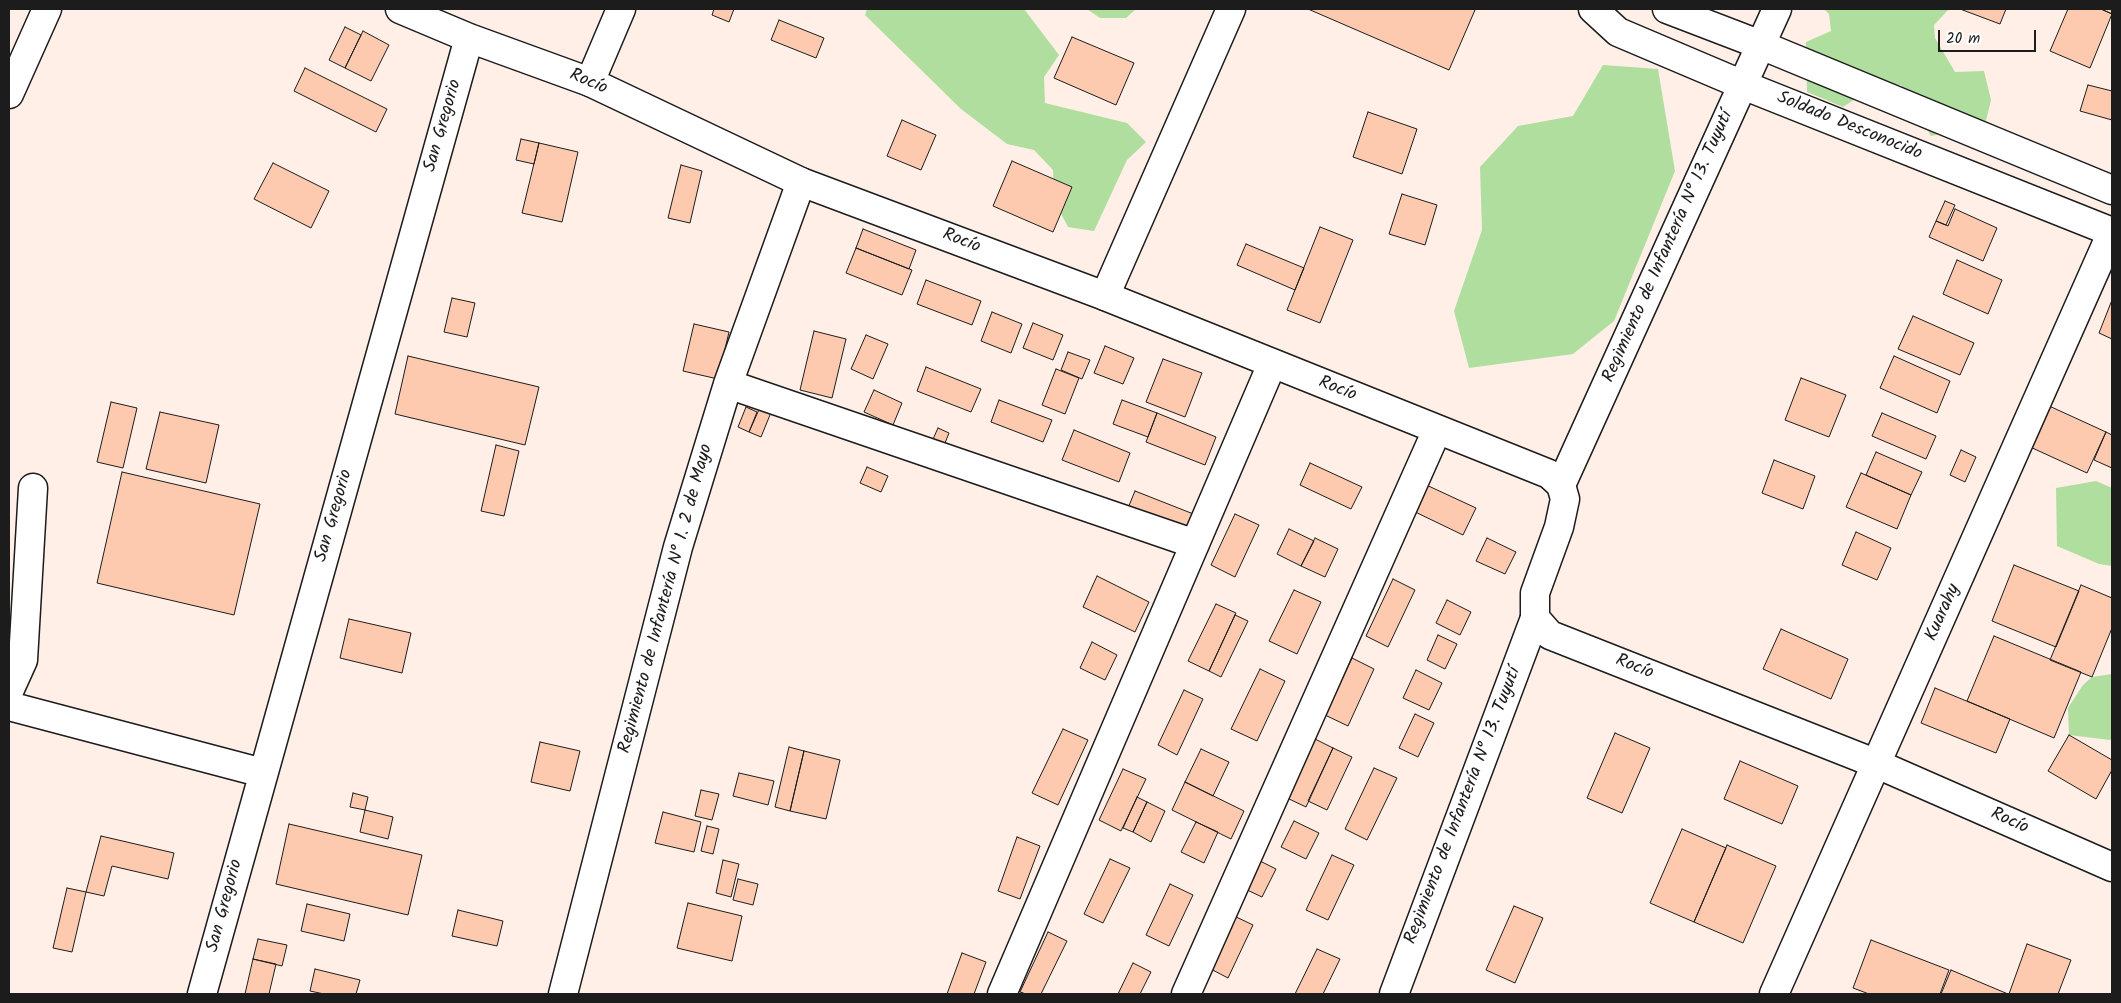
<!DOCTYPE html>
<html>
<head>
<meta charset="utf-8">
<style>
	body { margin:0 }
	#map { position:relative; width:2121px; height:1003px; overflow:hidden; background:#ffefe7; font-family:Kalam,sans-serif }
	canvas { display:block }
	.frame { position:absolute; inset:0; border:10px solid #1c1c1c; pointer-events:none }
	.scale { position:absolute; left:1938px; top:30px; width:98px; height:22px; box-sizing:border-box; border:2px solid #1c1c1c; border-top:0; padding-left:6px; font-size:15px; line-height:18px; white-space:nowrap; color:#1c1c1c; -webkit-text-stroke:4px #fff; paint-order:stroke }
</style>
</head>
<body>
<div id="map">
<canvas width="2121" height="1003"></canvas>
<div class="frame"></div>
<div class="scale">20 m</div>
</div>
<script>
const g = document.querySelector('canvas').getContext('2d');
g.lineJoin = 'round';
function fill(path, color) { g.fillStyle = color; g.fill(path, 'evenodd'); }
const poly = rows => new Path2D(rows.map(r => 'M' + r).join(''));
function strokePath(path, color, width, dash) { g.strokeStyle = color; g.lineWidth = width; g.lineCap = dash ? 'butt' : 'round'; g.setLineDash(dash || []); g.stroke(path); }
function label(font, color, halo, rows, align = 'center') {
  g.font = font + ' Kalam,sans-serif'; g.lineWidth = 4; g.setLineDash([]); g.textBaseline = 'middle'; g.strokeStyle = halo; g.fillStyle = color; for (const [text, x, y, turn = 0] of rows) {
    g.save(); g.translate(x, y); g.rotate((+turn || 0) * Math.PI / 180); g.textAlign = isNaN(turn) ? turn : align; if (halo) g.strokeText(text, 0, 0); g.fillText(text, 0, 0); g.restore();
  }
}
const green = poly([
	[867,9,1024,9,1059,55,1044,77,1045,103,1127,123,1146,142,1127,160,1094,231,1068,227,1054,200,1053,170,1034,150,1007,144,961,109,865,15],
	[1087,9,1136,9,1126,18,1100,18],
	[1824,9,1949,9,1934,25,1935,38,1955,72,1984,71,1991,100,1985,125,1931,136,1901,85,1875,86,1843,107,1807,92,1806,42,1831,31,1829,14],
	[1603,65,1658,69,1675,171,1614,321,1573,354,1469,368,1454,311,1482,230,1480,167,1518,126,1573,116],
	[2096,481,2112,488,2112,566,2099,564,2057,546,2056,488],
	[2112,674,2112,738,2110,740,2069,735,2068,708,2083,685,2092,677]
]);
const building = poly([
	[714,9,734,9,729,22,712,15,714,9],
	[1308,9,1472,9,1475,10,1449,70,1308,9],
	[1960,9,2006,9,2000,24,1960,9],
	[2068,9,2101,9,2112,14,2090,68,2050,51,2068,9],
	[2101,9,2112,9,2112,14,2101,9],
	[779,20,824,38,816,58,771,40,779,20],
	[345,27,361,35,345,68,329,60,345,27],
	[363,31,389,45,371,81,345,68,363,31],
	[1072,37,1134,63,1116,105,1054,78,1072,37],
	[305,68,387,109,376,132,294,91,305,68],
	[2088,85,2112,91,2112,120,2080,111,2088,85],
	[1368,112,1417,129,1402,174,1353,157,1368,112],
	[902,120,936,135,921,170,887,156,902,120],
	[521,139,539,143,534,164,516,160,521,139],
	[539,143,578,152,562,222,522,213,539,143],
	[1012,161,1072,187,1053,232,993,206,1012,161],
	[273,163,329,191,311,228,254,199,273,163],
	[681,165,702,171,690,223,668,218,681,165],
	[1402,194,1437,205,1425,245,1389,234,1402,194],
	[1945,201,1955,205,1946,225,1936,221,1945,201],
	[1955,209,1997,228,1983,261,1929,237,1936,221,1948,226,1955,209],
	[1320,227,1353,240,1320,323,1287,310,1320,227],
	[863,229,916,250,909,269,856,248,863,229],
	[1246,244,1304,268,1295,290,1237,265,1246,244],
	[856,248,912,270,902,295,846,273,856,248],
	[1957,260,2002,280,1988,314,1943,294,1957,260],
	[926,280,981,301,972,325,917,304,926,280],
	[452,298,475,303,467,337,444,332,452,298],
	[2112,300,2112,339,2099,333,2112,300],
	[992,312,1022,324,1011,353,981,341,992,312],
	[1913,316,1974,343,1960,375,1898,349,1913,316],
	[1033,323,1063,335,1053,360,1023,348,1033,323],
	[694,324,729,332,718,379,683,371,694,324],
	[814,331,846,339,832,398,800,390,814,331],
	[866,335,888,344,873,379,851,369,866,335],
	[1105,346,1134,358,1123,384,1094,373,1105,346],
	[1068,352,1090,360,1082,379,1061,370,1068,352],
	[408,356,539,387,525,445,395,414,408,356],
	[1894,356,1950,381,1937,413,1880,388,1894,356],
	[1163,359,1202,373,1185,417,1146,402,1163,359],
	[926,367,981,389,971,412,917,391,926,367],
	[1056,369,1079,378,1065,414,1042,405,1056,369],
	[1801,378,1846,395,1829,437,1785,420,1801,378],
	[874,390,902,403,893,425,864,412,874,390],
	[999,400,1052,420,1043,442,991,422,999,400],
	[1122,400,1157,413,1148,437,1113,424,1122,400],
	[111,402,137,408,123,468,97,462,111,402],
	[761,405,772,410,761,437,749,432,761,405],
	[2047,405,2106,432,2087,473,2028,446,2047,405],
	[746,407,757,412,749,432,738,427,746,407],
	[160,412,219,425,206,483,146,469,160,412],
	[1157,413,1216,437,1205,465,1146,442,1157,413],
	[1882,413,1936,436,1926,459,1872,436,1882,413],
	[938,428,949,433,941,453,929,448,938,428],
	[1074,430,1130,453,1119,482,1062,460,1074,430],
	[2106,432,2112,435,2112,468,2094,460,2106,432],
	[496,445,519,451,504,516,481,511,496,445],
	[1961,450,1976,457,1965,482,1950,475,1961,450],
	[1876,452,1922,472,1911,495,1866,475,1876,452],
	[1774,460,1815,476,1803,509,1762,493,1774,460],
	[1310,463,1362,487,1351,509,1300,485,1310,463],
	[867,467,888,476,881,492,860,483,867,467],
	[122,472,260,504,234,615,97,583,122,472],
	[1861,473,1911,495,1897,529,1846,507,1861,473],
	[1422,483,1476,508,1463,535,1409,509,1422,483],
	[1135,491,1196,515,1187,538,1126,513,1135,491],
	[1235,514,1259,525,1235,577,1211,565,1235,514],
	[1289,529,1314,541,1301,566,1277,554,1289,529],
	[1856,532,1891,548,1877,580,1842,565,1856,532],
	[1315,538,1338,549,1325,577,1301,566,1315,538],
	[1487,538,1516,552,1505,574,1476,561,1487,538],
	[2014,565,2079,591,2056,647,1992,621,2014,565],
	[1097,576,1149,602,1135,632,1083,607,1097,576],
	[1393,579,1415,590,1388,647,1366,636,1393,579],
	[2081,585,2112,598,2112,628,2092,677,2050,660,2081,585],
	[1294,590,1321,602,1297,654,1269,641,1294,590],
	[1447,600,1471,612,1460,635,1436,623,1447,600],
	[1216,604,1236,613,1209,671,1188,661,1216,604],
	[1235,615,1248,621,1221,677,1209,671,1235,615],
	[349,619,411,633,402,673,340,658,349,619],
	[1781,629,1848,659,1831,699,1763,669,1781,629],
	[1438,635,1457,644,1445,669,1427,660,1438,635],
	[1994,636,2081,672,2054,738,1967,701,1994,636],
	[1092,642,1117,655,1105,680,1080,668,1092,642],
	[1352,658,1374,669,1348,726,1325,715,1352,658],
	[1260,669,1285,681,1257,741,1231,729,1260,669],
	[1416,670,1442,683,1429,710,1403,698,1416,670],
	[1935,688,2010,719,1996,753,1921,723,1935,688],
	[1184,690,1203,699,1177,755,1158,745,1184,690],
	[1415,714,1434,723,1418,757,1399,748,1415,714],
	[1063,729,1088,740,1058,805,1032,793,1063,729],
	[1615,733,1650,748,1622,813,1587,798,1615,733],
	[2069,735,2112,760,2112,770,2096,799,2048,771,2069,735],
	[1315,739,1333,748,1306,807,1287,798,1315,739],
	[540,742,580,751,570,791,531,782,540,742],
	[789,747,804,751,790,811,775,807,789,747],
	[1333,748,1352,757,1327,810,1308,801,1333,748],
	[1201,749,1229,762,1213,796,1185,782,1201,749],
	[804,751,840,760,826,819,790,811,804,751],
	[1740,761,1798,786,1782,824,1724,799,1740,761],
	[1374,768,1397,778,1367,840,1345,829,1374,768],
	[1123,769,1146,779,1121,831,1099,820,1123,769],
	[739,773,774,781,768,805,733,796,739,773],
	[1185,782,1244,811,1231,839,1172,810,1185,782],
	[701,790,719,794,712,820,695,816,701,790],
	[353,793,368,797,365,810,350,807,353,793],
	[1137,797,1147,802,1133,832,1123,828,1137,797],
	[1147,802,1165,811,1151,842,1133,832,1147,802],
	[365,810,393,817,388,839,360,832,365,810],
	[663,812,701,822,694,852,655,843,663,812],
	[1294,821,1319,833,1306,859,1281,847,1294,821],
	[1196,822,1218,832,1204,863,1181,852,1196,822],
	[289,824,422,855,408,915,276,884,289,824],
	[707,826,719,829,713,854,701,851,707,826],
	[1682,829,1726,848,1694,922,1650,903,1682,829],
	[101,836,174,853,168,879,112,866,104,896,86,892,101,836],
	[1017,837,1040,846,1020,899,998,891,1017,837],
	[1727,845,1776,866,1743,943,1694,922,1727,845],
	[1332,855,1354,865,1328,920,1306,910,1332,855],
	[1110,859,1130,868,1103,923,1084,914,1110,859],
	[1256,859,1276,869,1262,897,1243,888,1256,859],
	[723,860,739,864,731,897,716,893,723,860],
	[738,879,758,884,753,905,733,900,738,879],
	[1170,884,1193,895,1169,946,1146,935,1170,884],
	[67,888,86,892,72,952,53,948,67,888],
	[688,903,742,916,732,961,677,948,688,903],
	[307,904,350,914,344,941,301,931,307,904],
	[1514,906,1543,918,1515,983,1486,970,1514,906],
	[458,910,503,921,497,946,452,936,458,910],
	[1230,914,1253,925,1228,978,1205,966,1230,914],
	[1048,932,1067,941,1041,994,1026,994,1020,992,1048,932],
	[258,939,287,945,282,966,253,959,258,939],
	[1871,940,1949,970,1940,994,1869,994,1853,988,1871,940],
	[2027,944,2071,960,2058,994,2009,994,2027,944],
	[1317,949,1340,959,1323,994,1295,994,1317,949],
	[962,953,986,962,974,994,947,994,962,953],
	[253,959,276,964,269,994,245,994,253,959],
	[1133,963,1151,972,1140,994,1118,994,1133,963],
	[315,969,360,980,356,994,324,994,310,991,315,969],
	[1951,970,2008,994,1941,994,1951,970]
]);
const minor = poly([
	[400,9,469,38,590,82,621,9],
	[1593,9,1618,32,1743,85,2112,232,1774,994],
	[1667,9,1761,45,2112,190],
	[9,94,47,9],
	[1105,296,1231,9],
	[728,384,1195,544],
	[1561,485,1777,9],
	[9,691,23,660,33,488],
	[9,706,263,773],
	[202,994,469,38],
	[563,994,678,547,728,384,801,182],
	[1002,994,1272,364],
	[1186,994,1437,430],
	[1394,994,1535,618]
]);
const major = poly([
	[590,82,801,182,1105,296,1549,474,1561,485,1565,499,1559,527,1535,593,1535,618,1550,635,1877,764,2112,867]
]);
const streetNames = [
	["Rocío",588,83,23],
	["San Gregorio",444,126,-74],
	["Soldado Desconocido",1849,127,22],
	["Rocío",961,242,21],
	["Regimiento de Infantería N° 13. Tuyutí",1669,247,-66],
	["Rocío",1337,390,22],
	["San Gregorio",335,516,-74],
	["Regimiento de Infantería N° 1. 2 de Mayo",667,599,-75],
	["Kuarahy",1944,613,-66],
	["Rocío",1634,668,22],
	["Regimiento de Infantería N° 13. Tuyutí",1464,806,-69],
	["Rocío",2009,822,24],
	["San Gregorio",226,906,-75]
];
fill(green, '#afde9e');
fill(building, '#fecaaf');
strokePath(building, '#1c1c1c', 1);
strokePath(minor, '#1c1c1c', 31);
strokePath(major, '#1c1c1c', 31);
strokePath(minor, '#fff', 28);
strokePath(major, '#fff', 28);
label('18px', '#1c1c1c', '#fff', streetNames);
</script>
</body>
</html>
